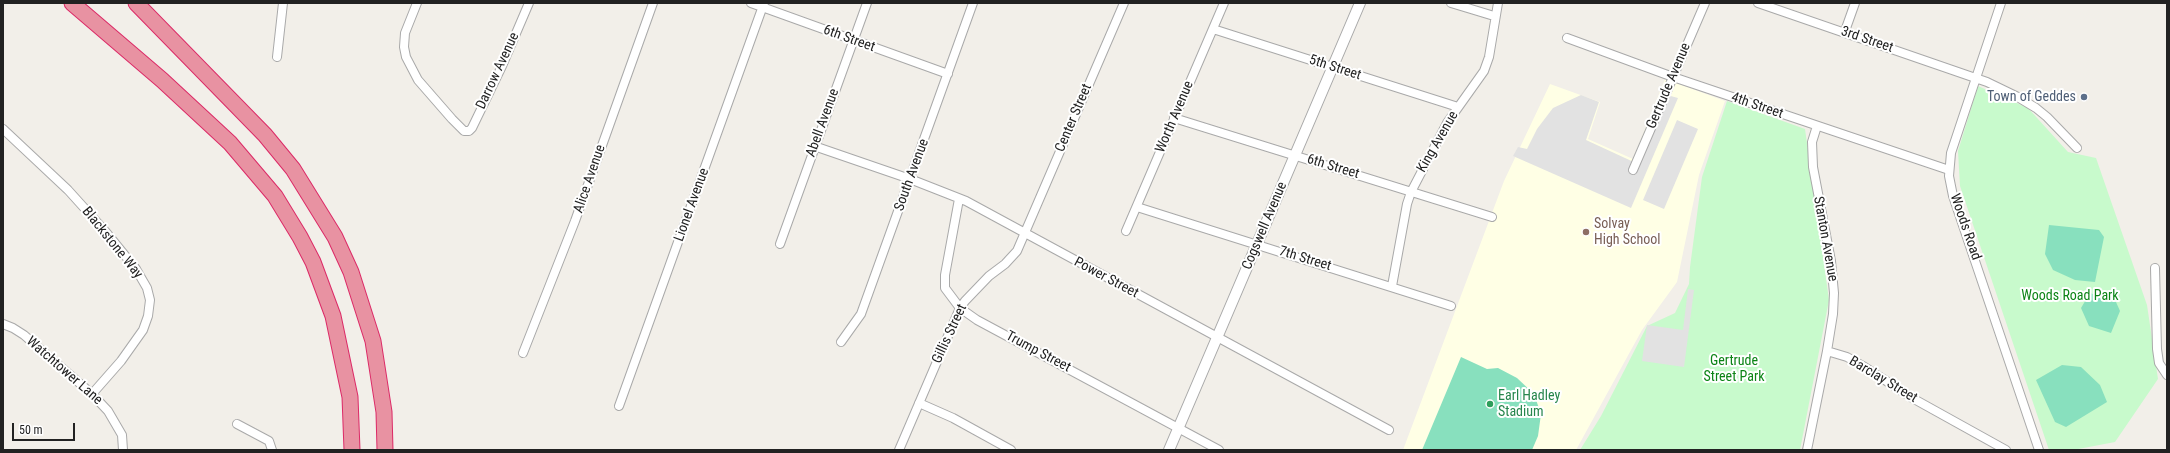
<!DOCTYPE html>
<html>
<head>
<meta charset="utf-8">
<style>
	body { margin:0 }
	#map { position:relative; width:2170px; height:453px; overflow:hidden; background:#f2efe9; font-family:"Roboto Condensed",sans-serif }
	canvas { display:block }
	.frame { position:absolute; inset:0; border:4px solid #222; pointer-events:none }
	.scale { position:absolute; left:12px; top:423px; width:63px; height:18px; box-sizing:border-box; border:2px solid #222; border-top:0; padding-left:5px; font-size:12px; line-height:14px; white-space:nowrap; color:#222; -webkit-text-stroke:3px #fff; paint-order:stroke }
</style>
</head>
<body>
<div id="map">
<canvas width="2170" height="453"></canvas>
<div class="frame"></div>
<div class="scale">50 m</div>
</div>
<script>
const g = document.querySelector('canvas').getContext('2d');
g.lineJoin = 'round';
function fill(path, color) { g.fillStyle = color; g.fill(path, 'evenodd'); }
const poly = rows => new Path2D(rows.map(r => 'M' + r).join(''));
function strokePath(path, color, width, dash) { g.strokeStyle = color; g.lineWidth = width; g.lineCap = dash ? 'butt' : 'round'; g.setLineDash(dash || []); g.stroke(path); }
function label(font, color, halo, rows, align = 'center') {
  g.font = font + ' "Roboto Condensed",sans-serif'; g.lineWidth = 4; g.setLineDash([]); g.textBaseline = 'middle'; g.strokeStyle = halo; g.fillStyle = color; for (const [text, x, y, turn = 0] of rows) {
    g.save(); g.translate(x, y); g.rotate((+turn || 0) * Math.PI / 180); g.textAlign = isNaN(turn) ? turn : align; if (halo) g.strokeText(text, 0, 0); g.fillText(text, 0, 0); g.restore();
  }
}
const education = poly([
	[1665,79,1725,101,1699,175,1677,282,1642,330,1576,450,1403,450,1504,181,1550,84,1600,102,1588,139,1633,159]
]);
const park = poly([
	[1978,86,2028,108,2068,152,2096,158,2147,305,2158,379,2115,442,2073,450,2049,450,1960,186,1958,151],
	[1727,101,1805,129,1829,300,1800,450,1580,450,1601,416,1647,326,1675,313,1689,284,1690,267,1702,177]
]);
const pitch = poly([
	[2049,225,2099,230,2104,237,2095,282,2075,280,2053,270,2045,254],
	[2090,293,2116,302,2120,311,2111,333,2089,326,2081,308],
	[1461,357,1487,369,1498,368,1517,378,1534,394,1541,414,1538,436,1532,450,1422,450],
	[2062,365,2081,367,2100,385,2107,402,2066,427,2055,422,2036,380]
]);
const parking = poly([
	[1581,95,1599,102,1586,140,1638,164,1667,95,1678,98,1631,208,1513,156,1518,147,1527,149,1537,129,1553,108],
	[1677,120,1698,129,1664,209,1643,200],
	[1688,289,1694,290,1684,367,1642,361,1647,325,1683,330]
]);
const minor = poly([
	[417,3,405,33,404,47,406,57,418,80,452,119,464,131,469,131,472,128,502,66,529,3],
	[751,3,948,74],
	[1451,3,1494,16],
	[1758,3,1987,82,2016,96,2036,108,2047,117,2077,148],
	[2001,3,1951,153,1949,176,1953,196,2039,450],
	[1213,29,1458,107],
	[1845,31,1855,3],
	[1567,38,1673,77,1949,170],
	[277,57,283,3],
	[1174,118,1492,217],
	[3,129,68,190,105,231,136,269,147,288,150,300,148,316,143,330,121,361,92,394],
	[814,146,910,179,966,201,1389,430],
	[1633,170,1705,3],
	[959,199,945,275,945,288,960,308,977,320,1219,450],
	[1137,207,1451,306],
	[1126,231,1224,3],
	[780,244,867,3],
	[2155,268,2157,349,2159,363,2167,375],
	[1392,286,1407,204,1411,192,1447,123,1484,71,1489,57,1498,3],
	[3,324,13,328,24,335,92,394,108,411,122,435,123,450],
	[841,342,861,314,973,3],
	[1827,351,1847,357,1863,366,1914,399,2006,450],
	[523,353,575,221,653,3],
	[919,403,953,418,1011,450],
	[619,406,764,3],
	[237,424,269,441,272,450],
	[899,450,960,308,965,301,989,276,1005,264,1017,251,1124,3],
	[1807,450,1827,351,1833,314,1834,293,1831,261,1813,167,1812,142,1817,126]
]);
const tertiary = poly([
	[1169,450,1360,3]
]);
const motorway = poly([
	[72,3,162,80,230,143,275,196,300,237,313,262,333,316,350,397,352,450],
	[136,3,265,135,293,169,335,237,351,272,373,341,384,412,385,450]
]);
const markers = [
	[2084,97,4,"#5c6f8a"],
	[1586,232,4,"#8d6e63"],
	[1490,404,4,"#2e9e5b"]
];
const streetNames = [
	["6th Street",849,39,20],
	["3rd Street",1867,40,19],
	["5th Street",1335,68,18],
	["Darrow Avenue",498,71,-65],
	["Gertrude Avenue",1669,86,-67],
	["4th Street",1757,106,19],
	["Worth Avenue",1175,117,-67],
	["Center Street",1074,118,-67],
	["Abell Avenue",823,123,-70],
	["King Avenue",1438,142,-60],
	["6th Street",1333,167,17],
	["South Avenue",912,175,-70],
	["Alice Avenue",590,179,-71],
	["Lionel Avenue",692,205,-70],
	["Cogswell Avenue",1265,226,-67],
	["Woods Road",1965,227,71],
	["Stanton Avenue",1825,239,80],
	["Blackstone Way",112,243,51],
	["7th Street",1305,259,17],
	["Power Street",1106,278,28],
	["Gillis Street",950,334,-65],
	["Trump Street",1038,352,28],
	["Watchtower Lane",64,371,41],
	["Barclay Street",1883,380,31]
];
const serviceNames = [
	["Town of Geddes",2076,97]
];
const educationNames = [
	["Solvay",1594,224],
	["High School",1594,240]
];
const parkNames = [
	["Woods Road Park",2070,296],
	["Gertrude",1734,361],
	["Street Park",1734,377]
];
const leisureNames = [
	["Earl Hadley",1498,396],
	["Stadium",1498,412]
];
fill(education, '#ffffe5');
fill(park, '#c8facc');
fill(pitch, '#88e0be');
fill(parking, '#e2e2e2');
strokePath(minor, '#a9a9a9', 10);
strokePath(tertiary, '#a9a9a9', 12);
strokePath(motorway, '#dc2a67', 17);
strokePath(minor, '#fff', 8);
strokePath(tertiary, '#fff', 10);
strokePath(motorway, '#e892a2', 15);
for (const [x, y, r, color] of markers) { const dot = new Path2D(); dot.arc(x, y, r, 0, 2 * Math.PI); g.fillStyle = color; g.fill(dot); strokePath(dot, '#fff', 1.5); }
label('14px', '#222', '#fff', streetNames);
label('14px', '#4e5e75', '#fff', serviceNames, 'right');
label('14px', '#785e54', '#fff', educationNames, 'left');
label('14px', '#0c8416', '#fff', parkNames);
label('14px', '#27864d', '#fff', leisureNames, 'left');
</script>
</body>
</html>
